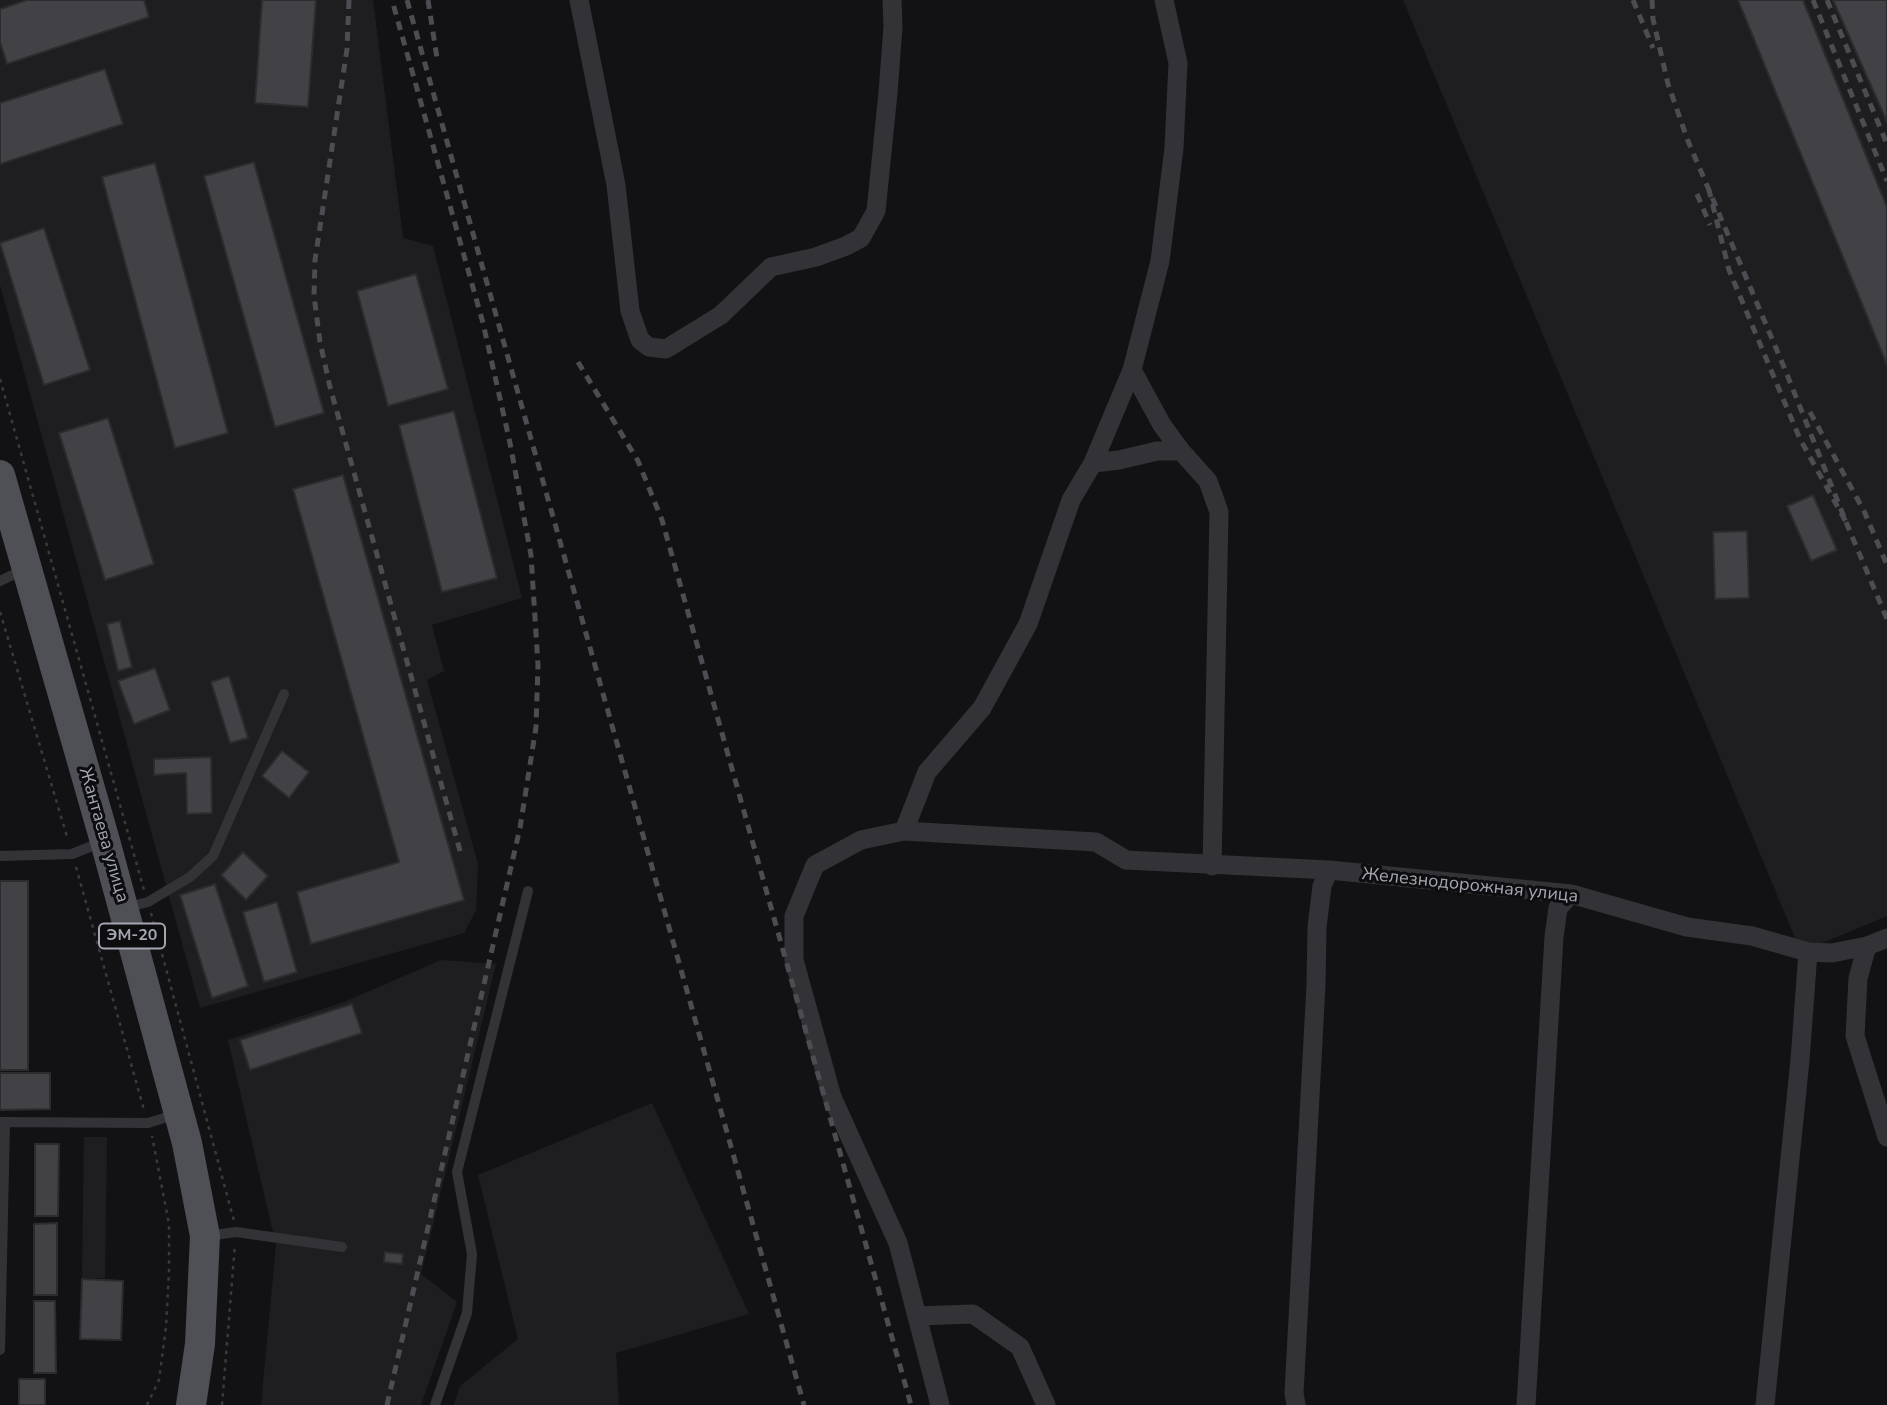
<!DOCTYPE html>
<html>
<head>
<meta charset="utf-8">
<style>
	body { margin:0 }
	canvas { display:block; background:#121113 }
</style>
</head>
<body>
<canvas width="1887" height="1405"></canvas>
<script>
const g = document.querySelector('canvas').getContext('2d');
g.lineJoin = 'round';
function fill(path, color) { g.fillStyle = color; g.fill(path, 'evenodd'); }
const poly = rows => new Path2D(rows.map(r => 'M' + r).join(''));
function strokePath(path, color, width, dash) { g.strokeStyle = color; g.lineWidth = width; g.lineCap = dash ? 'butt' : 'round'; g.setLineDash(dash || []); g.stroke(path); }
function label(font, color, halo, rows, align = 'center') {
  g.font = font + ' "Nunito Sans",sans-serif'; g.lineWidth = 6; g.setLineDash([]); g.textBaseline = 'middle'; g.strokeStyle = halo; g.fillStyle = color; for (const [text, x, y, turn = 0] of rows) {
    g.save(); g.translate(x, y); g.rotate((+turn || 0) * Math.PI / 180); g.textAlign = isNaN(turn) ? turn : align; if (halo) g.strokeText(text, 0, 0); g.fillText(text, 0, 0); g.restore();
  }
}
const built = poly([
	[0,0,373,0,403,238,433,246,522,598,432,625,444,671,427,680,478,864,476,910,464,933,200,1008,0,285],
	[1403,0,1887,0,1887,916,1801,952],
	[441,960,496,964,421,1274,457,1302,421,1405,261,1405,276,1245,228,1040,344,1002],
	[652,1103,749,1314,616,1353,619,1405,454,1405,460,1386,518,1339,478,1175],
	[84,1137,107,1137,105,1278,82,1278]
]);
const building = poly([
	[27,0,144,0,149,17,7,64,0,42,0,9,27,0],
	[262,0,316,0,308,107,255,103,262,0],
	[1738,0,1803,0,1887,207,1887,365,1738,0],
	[1833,0,1887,0,1887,122,1833,0],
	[105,69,123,124,0,164,0,103,105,69],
	[254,162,324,413,275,427,204,176,254,162],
	[155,163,228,433,175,448,102,177,155,163],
	[44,228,90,370,44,385,0,243,44,228],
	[416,274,448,389,388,406,357,291,416,274],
	[454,411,497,578,442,592,399,425,454,411],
	[108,418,154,564,105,580,59,433,108,418],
	[343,475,464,900,311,944,297,892,399,862,293,489,343,475],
	[1813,495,1837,550,1811,561,1787,506,1813,495],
	[1747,531,1749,598,1715,599,1713,532,1747,531],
	[120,621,132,667,118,671,107,624,120,621],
	[155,668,170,710,134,724,118,681,155,668],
	[229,676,248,738,230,743,211,682,229,676],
	[282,751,309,772,289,798,262,776,282,751],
	[211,757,212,813,187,814,186,773,154,775,154,759,211,757],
	[243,852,268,876,246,900,221,875,243,852],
	[0,881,28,881,28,1070,0,1070,0,881],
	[215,884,248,986,212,998,180,895,215,884],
	[277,902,297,972,264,982,243,912,277,902],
	[352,1004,362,1033,250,1070,240,1040,352,1004],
	[0,1073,50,1073,50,1109,0,1110,0,1073],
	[35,1144,59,1144,58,1216,35,1216,35,1144],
	[57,1223,57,1295,34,1295,34,1224,57,1223],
	[385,1252,403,1254,402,1264,384,1262,385,1252],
	[82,1279,123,1281,121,1340,80,1339,82,1279],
	[34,1301,55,1301,56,1373,34,1373,34,1301],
	[19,1379,45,1379,45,1405,19,1405,19,1379]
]);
const path = poly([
	[0,379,144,890],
	[0,612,68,840],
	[76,867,144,1110],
	[151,913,234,1221],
	[147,1405,159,1380,166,1327,169,1272,169,1224,152,1136],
	[222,1405,235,1244]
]);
const service = poly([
	[0,581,25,569],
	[0,856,72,854,102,842],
	[128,907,148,902,190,877,213,856,284,694],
	[1,1122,148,1123,177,1114],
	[207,1236,236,1232,342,1247],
	[0,1350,5,1123],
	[435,1405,467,1313,472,1254,457,1172,528,891]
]);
const minor = poly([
	[579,0,616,185,630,311,640,340,649,347,666,349,721,315,771,267,816,257,846,246,861,238,876,211,888,93,893,27,892,0],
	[1132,370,1162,425,1181,451,1208,481,1219,512,1212,866],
	[1093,463,1119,460,1157,451,1181,451],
	[904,831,927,772,982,708,1028,624,1071,500,1093,463,1132,370,1160,261,1174,148,1178,63,1164,0],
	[1867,946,1858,978,1855,1036,1887,1137],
	[917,1316,973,1314,1020,1347,1046,1405],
	[940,1405,898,1243,832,1097,794,960,794,916,815,865,861,840,904,831,1096,842,1126,860,1329,870,1571,894,1687,927,1752,936,1808,952,1832,953,1867,946,1887,938],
	[1296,1405,1294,1393,1316,985,1317,927,1322,886,1329,870],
	[1526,1405,1554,937,1558,908,1571,894],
	[1765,1405,1800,1060,1808,952]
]);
const primary = poly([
	[0,475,105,841,187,1143,205,1236,200,1344,191,1405]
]);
const rail = poly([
	[349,0,347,49,315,260,314,296,320,342,330,387,462,858],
	[407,0,804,1405],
	[428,0,437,58],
	[1633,0,1653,48],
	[1652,0,1653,19,1668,84,1688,141,1709,190,1784,367,1846,522,1800,439,1729,270,1709,190],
	[1813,0,1887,181],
	[1827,0,1887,144],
	[1697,194,1710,225],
	[578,362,638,461,662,520,911,1405],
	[1810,412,1864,511,1887,565],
	[1846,522,1887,619],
	[387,1405,520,828,536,727,538,665,531,555,510,443,483,323,392,0]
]);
const shields = [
	[132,936,66]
];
const shieldNames = [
	["ЭМ-20",132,936]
];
const streetNames = [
	["Жантаева улица",103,835,74],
	["Железнодорожная улица",1470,886,6]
];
fill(built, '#1e1e20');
fill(building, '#414146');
strokePath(building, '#2c2c2e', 2);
strokePath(path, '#393a3e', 2.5, [3.5, 5]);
strokePath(service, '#333337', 10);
strokePath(minor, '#333337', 19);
strokePath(primary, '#4f5056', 30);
strokePath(rail, '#4c4d52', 5, [9, 7]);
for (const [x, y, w] of shields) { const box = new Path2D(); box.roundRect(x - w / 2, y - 12.5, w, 25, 5); g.fillStyle = '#0d0c0e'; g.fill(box); strokePath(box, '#a4a7b2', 2); }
label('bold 16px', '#a4a7b2', null, shieldNames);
label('18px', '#a4a7b2', '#0d0c0e', streetNames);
</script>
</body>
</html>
